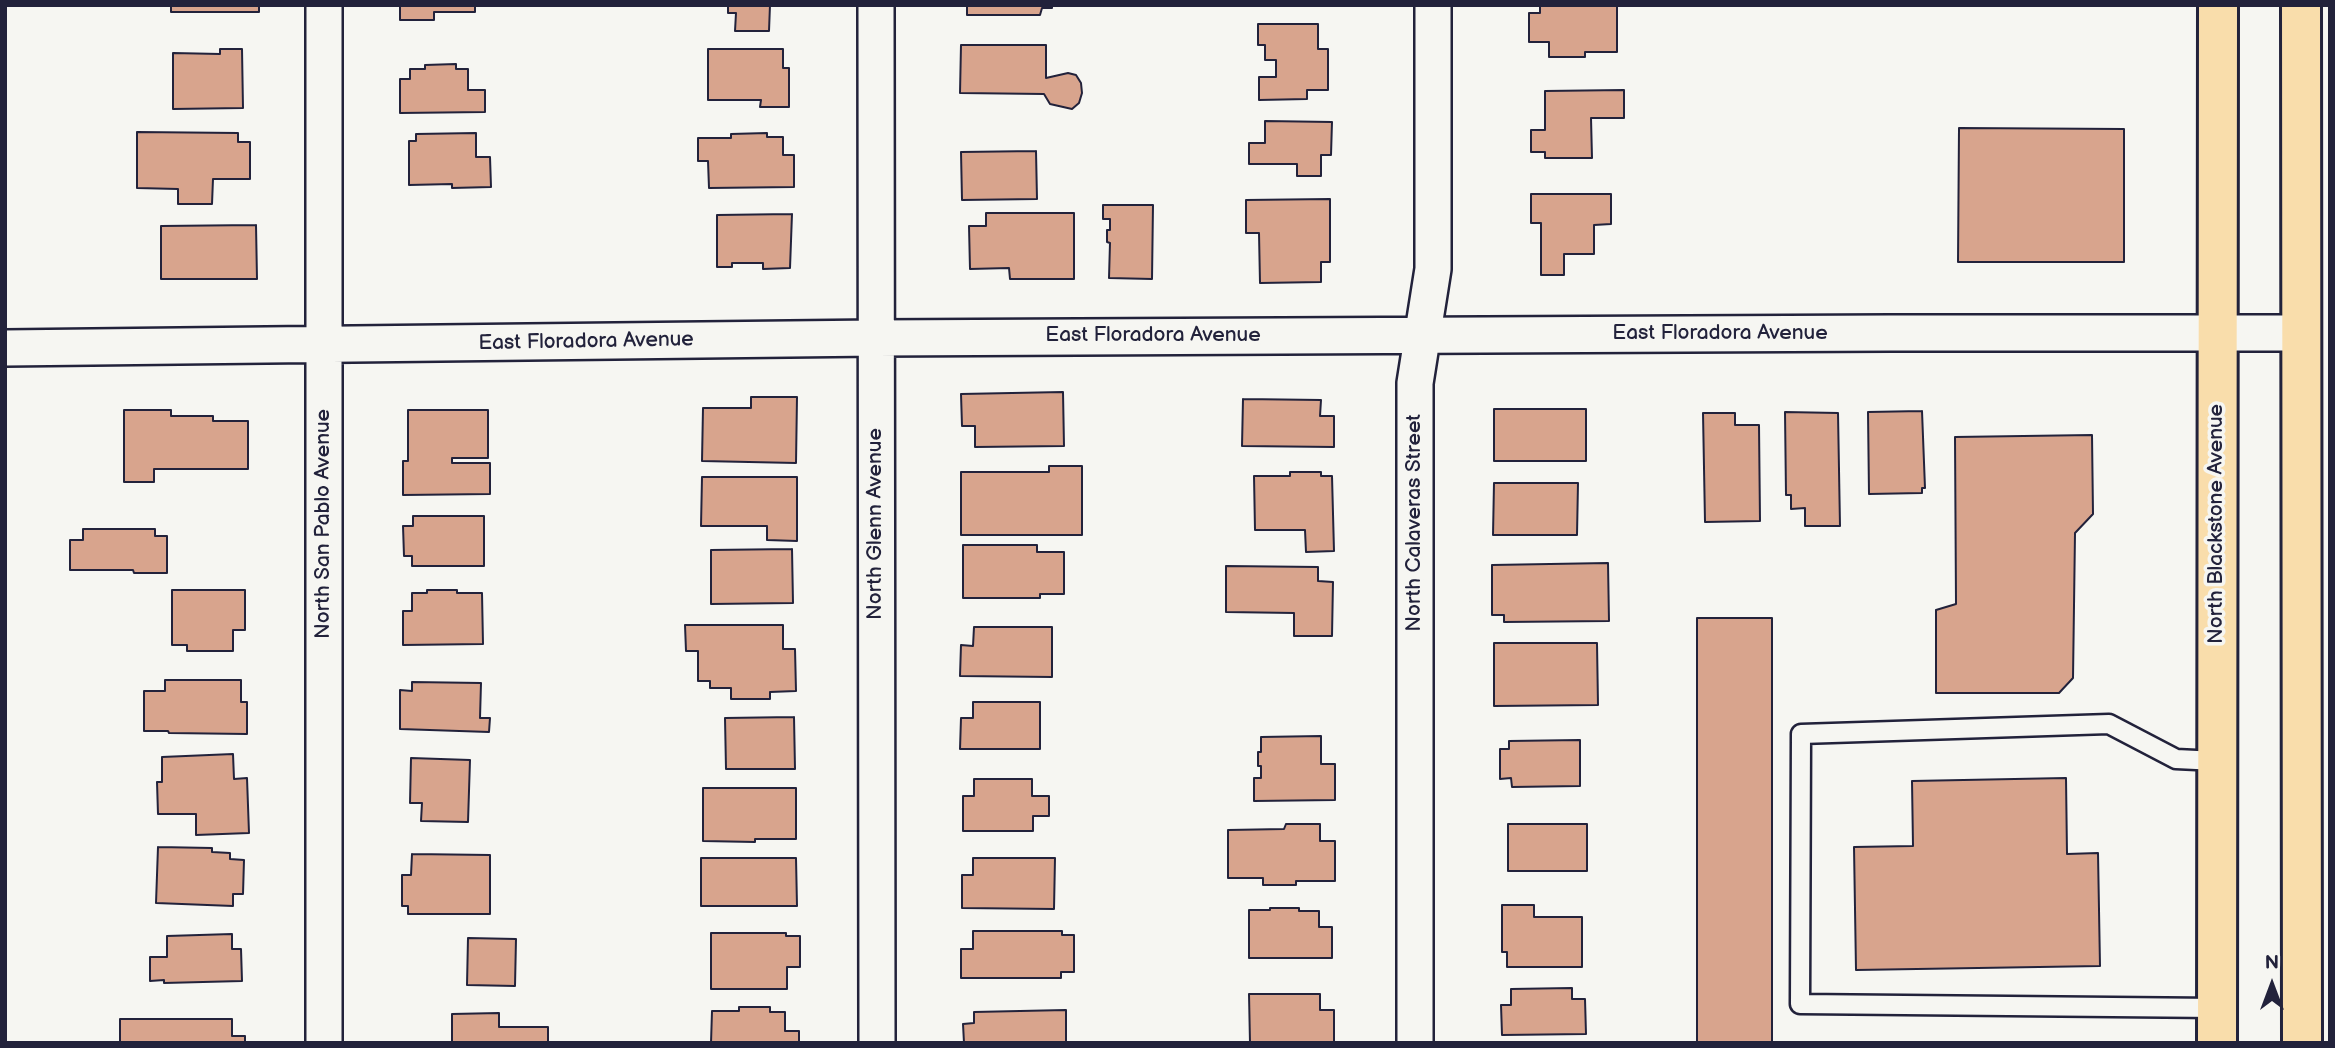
<!DOCTYPE html>
<html>
<head>
<meta charset="utf-8">
<style>
	body { margin:0 }
	#map { position:relative; width:2335px; height:1048px; overflow:hidden; background:#f6f6f2; font-family:"Balsamiq Sans",sans-serif }
	canvas { display:block }
	.frame { position:absolute; inset:0; border:7px solid #22223b; pointer-events:none }
	.north { position:absolute; left:2237px; top:950px; width:70px; height:70px; -webkit-text-stroke:5px #f6f6f2; paint-order:stroke; rotate:0deg; font-size:19px; font-weight:700; line-height:28px; text-align:center; color:#22223b }
	.north::after { content:''; display:block; margin:auto; width:24px; height:32px; background:#22223b; clip-path:polygon(50% 0,100% 100%,50% 72%,0 100%) }
</style>
</head>
<body>
<div id="map">
<canvas width="2335" height="1048"></canvas>
<div class="frame"></div>
<div class="north">N</div>
</div>
<script>
const g = document.querySelector('canvas').getContext('2d');
g.lineJoin = 'round';
function fill(path, color) { g.fillStyle = color; g.fill(path, 'evenodd'); }
const poly = rows => new Path2D(rows.map(r => 'M' + r).join(''));
function strokePath(path, color, width, dash) { g.strokeStyle = color; g.lineWidth = width; g.lineCap = dash ? 'butt' : 'round'; g.setLineDash(dash || []); g.stroke(path); }
function label(font, color, halo, rows, align = 'center') {
  g.font = font + ' "Balsamiq Sans",sans-serif'; g.lineWidth = 7; g.setLineDash([]); g.textBaseline = 'middle'; g.strokeStyle = halo; g.fillStyle = color; for (const [text, x, y, turn = 0] of rows) {
    g.save(); g.translate(x, y); g.rotate((+turn || 0) * Math.PI / 180); g.textAlign = isNaN(turn) ? turn : align; if (halo) g.strokeText(text, 0, 0); g.fillText(text, 0, 0); g.restore();
  }
}
const building = poly([
	[171,5,259,5,259,12,171,12,171,5],
	[400,5,475,5,475,12,434,12,434,20,400,20,400,5],
	[728,5,770,5,769,31,735,31,736,13,728,13,728,5],
	[967,5,1052,5,1052,8,1042,8,1040,15,967,15,967,5],
	[1540,5,1617,5,1617,52,1585,52,1585,57,1549,57,1549,42,1529,42,1529,13,1540,13,1540,5],
	[1258,24,1318,24,1318,49,1328,49,1328,90,1307,90,1307,99,1259,100,1259,77,1276,77,1276,60,1265,60,1265,45,1258,45,1258,24],
	[961,45,1046,45,1046,78,1068,73,1076,75,1081,83,1082,93,1079,103,1072,109,1050,104,1044,94,960,93,961,45],
	[220,49,242,49,243,108,173,109,173,53,220,54,220,49],
	[708,49,783,49,783,68,789,68,789,107,760,107,761,100,708,100,708,49],
	[456,64,456,69,468,69,468,90,485,90,485,112,400,113,400,79,410,79,410,69,425,69,425,65,456,64],
	[1624,90,1624,118,1591,118,1592,158,1545,158,1545,152,1531,152,1531,130,1545,130,1545,91,1624,90],
	[1265,121,1332,122,1331,155,1321,155,1321,176,1297,176,1297,164,1249,164,1249,143,1265,143,1265,121],
	[1959,128,2124,129,2124,262,1958,262,1959,128],
	[137,132,238,133,238,142,250,142,250,179,213,179,212,204,178,204,178,189,137,188,137,132],
	[476,133,476,157,490,157,491,187,452,188,452,184,409,185,409,141,416,141,416,134,476,133],
	[767,133,767,137,783,137,783,155,794,155,794,187,709,188,708,161,698,161,698,138,731,138,731,134,767,133],
	[1036,151,1037,199,962,200,961,152,1036,151],
	[1531,194,1611,194,1611,224,1594,225,1594,254,1564,254,1564,275,1541,275,1541,223,1531,223,1531,194],
	[1330,199,1330,262,1321,262,1321,282,1260,283,1259,233,1246,233,1246,200,1330,199],
	[1103,205,1153,205,1152,279,1109,278,1110,243,1107,242,1107,230,1110,230,1110,219,1103,219,1103,205],
	[986,213,1074,213,1074,279,1010,279,1009,268,970,269,969,226,986,226,986,213],
	[792,214,790,268,763,269,763,263,732,263,732,267,717,267,717,215,792,214],
	[256,225,257,279,161,279,161,226,256,225],
	[1063,392,1064,446,975,447,975,426,962,426,961,394,1063,392],
	[751,397,797,397,796,463,702,461,703,408,751,408,751,397],
	[1243,399,1321,400,1320,416,1334,416,1334,447,1242,446,1243,399],
	[1494,409,1586,409,1586,461,1494,461,1494,409],
	[124,410,171,410,171,416,213,416,213,421,248,421,248,469,154,469,154,482,124,482,124,410],
	[408,410,488,410,488,458,452,458,452,463,490,463,490,494,403,495,403,461,408,461,408,410],
	[1922,411,1925,488,1922,488,1922,493,1869,494,1868,412,1922,411],
	[1785,412,1838,413,1840,526,1805,526,1805,508,1791,509,1791,495,1786,495,1785,412],
	[1703,413,1735,413,1735,425,1759,425,1760,521,1705,522,1703,413],
	[2092,435,2093,514,2075,533,2073,678,2059,693,1936,693,1936,610,1956,604,1955,437,2092,435],
	[1049,466,1082,466,1082,535,961,535,961,472,1049,472,1049,466],
	[1290,472,1321,472,1321,476,1332,476,1334,551,1306,552,1305,530,1255,530,1254,476,1290,476,1290,472],
	[702,477,797,477,797,541,767,540,767,526,701,526,702,477],
	[1494,483,1578,483,1577,535,1493,535,1494,483],
	[413,516,484,516,484,566,412,566,412,556,404,556,403,526,413,526,413,516],
	[83,529,155,529,155,536,167,536,167,573,134,573,133,570,70,570,70,540,83,540,83,529],
	[963,545,1037,545,1037,552,1064,552,1064,594,1040,594,1040,598,963,598,963,545],
	[792,549,793,603,711,604,711,550,792,549],
	[1608,563,1609,621,1504,622,1504,615,1492,615,1492,565,1608,563],
	[1226,566,1318,567,1318,581,1333,582,1332,636,1294,636,1294,613,1226,612,1226,566],
	[172,590,245,590,245,630,233,630,233,651,187,651,187,645,172,645,172,590],
	[427,590,457,590,457,593,482,593,483,644,403,645,403,611,412,611,412,593,427,593,427,590],
	[1697,618,1772,618,1772,1043,1697,1043,1697,618],
	[685,625,783,625,783,649,795,649,796,691,770,692,770,699,731,699,731,688,710,688,710,681,698,681,698,651,686,651,685,625],
	[974,627,1052,627,1052,677,960,676,961,645,973,646,974,627],
	[1494,643,1597,643,1598,705,1494,706,1494,643],
	[165,680,241,680,241,702,247,702,247,734,169,733,168,731,144,731,144,691,165,691,165,680],
	[412,682,481,683,480,718,490,718,489,732,400,729,400,690,412,691,412,682],
	[973,702,1040,702,1040,749,960,749,961,718,973,718,973,702],
	[794,717,795,769,726,769,725,718,794,717],
	[1321,736,1321,764,1335,764,1335,800,1254,801,1254,778,1261,778,1261,766,1258,766,1258,752,1261,752,1261,737,1321,736],
	[1580,740,1580,786,1512,787,1511,778,1500,779,1500,749,1509,749,1509,741,1580,740],
	[233,754,234,779,247,778,249,833,196,835,196,814,158,814,157,782,162,782,162,757,233,754],
	[411,758,470,760,468,822,421,821,422,803,410,803,411,758],
	[2066,778,2067,854,2098,853,2100,966,1856,970,1854,847,1913,846,1912,781,2066,778],
	[974,779,1032,779,1032,796,1049,796,1049,816,1033,816,1033,831,963,831,963,796,974,796,974,779],
	[703,788,796,788,796,839,755,839,755,842,703,841,703,788],
	[1286,824,1320,824,1320,841,1335,841,1335,881,1296,881,1296,885,1263,885,1263,878,1228,878,1228,830,1284,829,1286,824],
	[1508,824,1587,824,1587,871,1508,871,1508,824],
	[158,847,212,848,212,852,230,853,230,859,244,860,243,894,233,894,233,906,156,903,158,847],
	[412,854,490,855,490,914,408,914,408,906,402,906,402,875,411,875,412,854],
	[701,858,796,858,797,906,701,906,701,858],
	[973,858,1055,858,1054,909,962,908,962,875,973,875,973,858],
	[1502,905,1534,905,1534,917,1582,917,1582,967,1507,967,1507,952,1502,952,1502,905],
	[1270,908,1299,908,1299,911,1319,911,1319,927,1332,927,1332,958,1249,958,1249,910,1270,910,1270,908],
	[973,931,1062,931,1062,935,1074,935,1074,972,1061,972,1061,978,961,978,961,949,973,949,973,931],
	[711,933,786,933,786,936,800,936,800,967,787,967,787,989,711,989,711,933],
	[232,934,232,949,241,949,242,981,164,983,164,980,150,981,150,957,167,957,167,936,232,934],
	[468,938,516,939,515,986,467,985,468,938],
	[1572,988,1572,999,1585,999,1586,1034,1502,1035,1501,1005,1511,1005,1511,989,1572,988],
	[1249,994,1320,994,1320,1010,1334,1010,1334,1043,1250,1043,1249,994],
	[739,1007,770,1007,770,1012,785,1012,785,1031,799,1031,799,1043,711,1043,712,1011,739,1011,739,1007],
	[1066,1010,1066,1043,964,1043,963,1024,974,1023,974,1012,1066,1010],
	[499,1013,499,1027,548,1027,548,1043,452,1043,452,1014,499,1013],
	[120,1019,232,1019,232,1036,245,1036,245,1043,120,1043,120,1019]
]);
const lane = poly([
	[2217,761,2176,759,2109,724,1801,734,1800,1004,2217,1008]
]);
const street = poly([
	[324,5,324,1043],
	[876,5,877,1043],
	[5,348,876,338,1890,333,2301,333],
	[1415,1043,1415,383,1433,269,1433,5]
]);
const primary = poly([
	[2301,5,2302,1043],
	[2217,1043,2218,5]
]);
const streetNames = [
	["East Floradora Avenue",1720,334],
	["East Floradora Avenue",1153,336],
	["East Floradora Avenue",586,342,-1],
	["North Calaveras Street",1415,523,-90],
	["North San Pablo Avenue",324,524,-90],
	["North Glenn Avenue",876,524,-90],
	["North Blackstone Avenue",2217,524,-90]
];
fill(building, '#d8a48d');
strokePath(building, '#22223b', 2);
strokePath(lane, '#22223b', 23);
strokePath(street, '#22223b', 40);
strokePath(primary, '#22223b', 44);
strokePath(lane, '#f6f6f2', 18);
strokePath(street, '#f6f6f2', 35);
strokePath(primary, '#f9ddab', 38);
label('21px', '#22223b', '#f6f6f2', streetNames);
</script>
</body>
</html>
